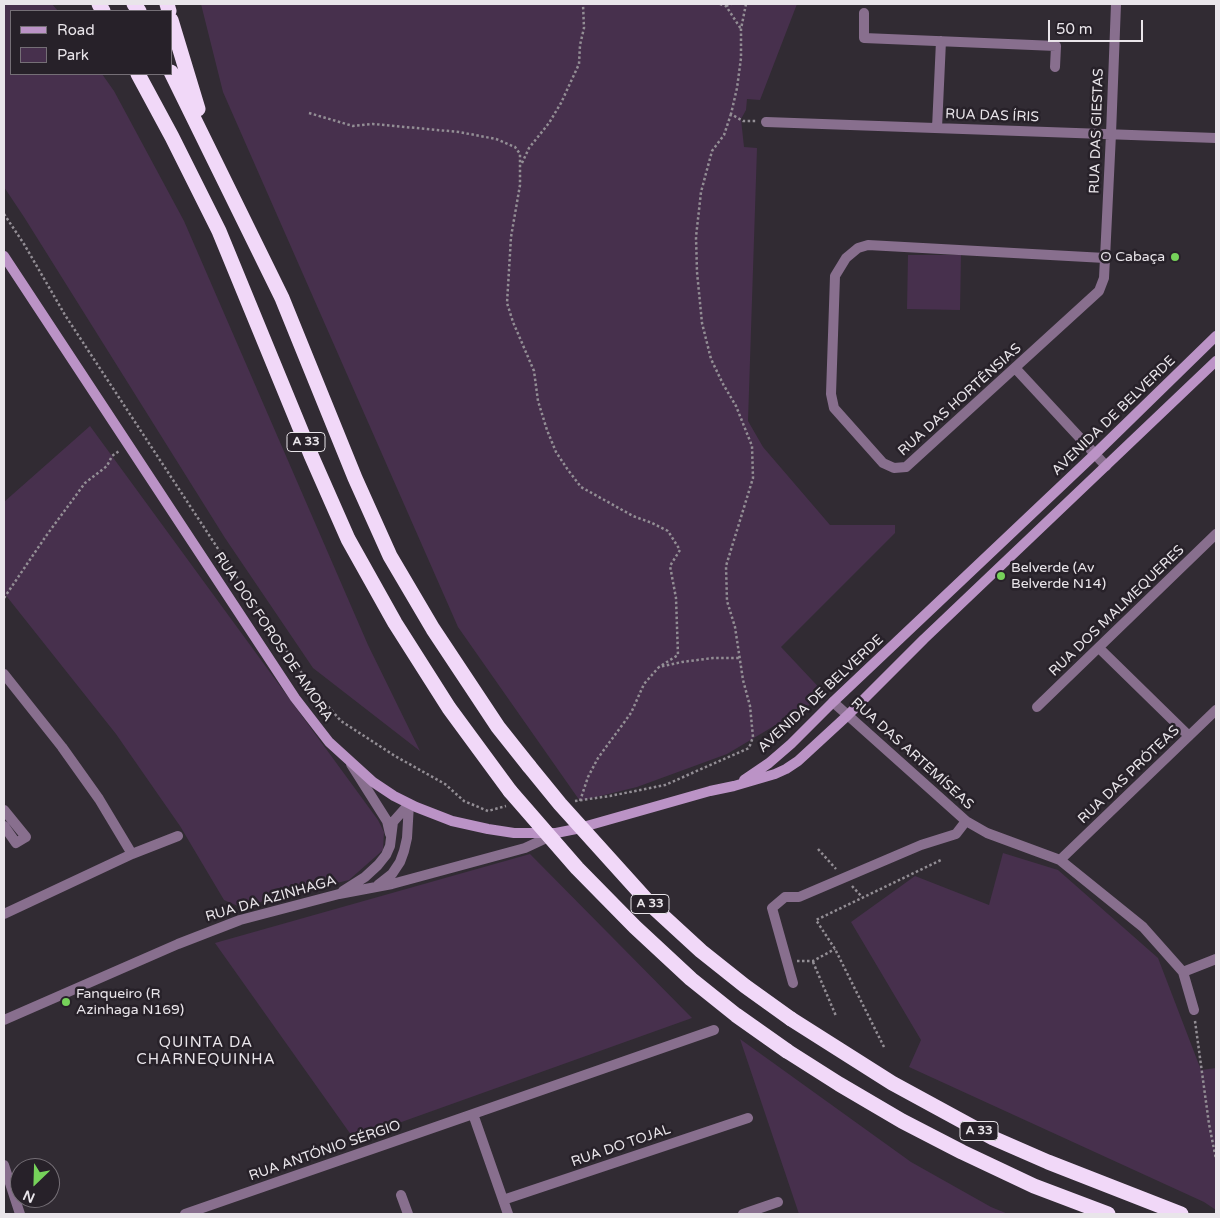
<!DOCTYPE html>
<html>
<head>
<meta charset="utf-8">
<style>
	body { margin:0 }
	#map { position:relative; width:1220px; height:1218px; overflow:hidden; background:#312b33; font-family:"Varela Round",sans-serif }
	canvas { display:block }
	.frame { position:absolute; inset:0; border:5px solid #e9e5ea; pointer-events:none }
	.legend { position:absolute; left:10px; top:10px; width:162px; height:65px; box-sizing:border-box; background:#272129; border:1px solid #756f76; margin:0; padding:6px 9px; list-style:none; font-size:15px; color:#e9e5ea }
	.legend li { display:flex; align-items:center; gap:10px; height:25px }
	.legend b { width:25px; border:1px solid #756f76 }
	.north { position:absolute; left:10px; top:1158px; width:50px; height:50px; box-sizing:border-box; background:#272129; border:1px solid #756f76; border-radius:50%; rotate:204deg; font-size:14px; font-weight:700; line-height:20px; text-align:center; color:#e9e5ea }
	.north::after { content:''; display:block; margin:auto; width:18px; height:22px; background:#76d25a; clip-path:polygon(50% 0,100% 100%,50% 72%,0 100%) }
	.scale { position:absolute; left:1048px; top:20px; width:95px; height:22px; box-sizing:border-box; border:2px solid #e9e5ea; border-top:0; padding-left:6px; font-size:15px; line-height:18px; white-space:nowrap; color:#e9e5ea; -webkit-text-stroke:4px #272129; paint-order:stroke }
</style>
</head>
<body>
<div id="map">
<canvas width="1220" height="1218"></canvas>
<div class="frame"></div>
<ul class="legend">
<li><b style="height:6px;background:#bb93c6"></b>Road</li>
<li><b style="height:14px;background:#47304d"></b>Park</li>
</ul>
<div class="north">N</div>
<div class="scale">50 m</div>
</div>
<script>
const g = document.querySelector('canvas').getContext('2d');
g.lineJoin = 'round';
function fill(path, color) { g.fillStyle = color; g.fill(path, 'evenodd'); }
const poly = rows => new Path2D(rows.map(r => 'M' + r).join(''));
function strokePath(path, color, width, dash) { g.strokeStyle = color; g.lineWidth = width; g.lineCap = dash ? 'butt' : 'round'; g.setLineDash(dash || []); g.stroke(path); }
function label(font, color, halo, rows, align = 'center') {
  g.font = font + ' "Varela Round",sans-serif'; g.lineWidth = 5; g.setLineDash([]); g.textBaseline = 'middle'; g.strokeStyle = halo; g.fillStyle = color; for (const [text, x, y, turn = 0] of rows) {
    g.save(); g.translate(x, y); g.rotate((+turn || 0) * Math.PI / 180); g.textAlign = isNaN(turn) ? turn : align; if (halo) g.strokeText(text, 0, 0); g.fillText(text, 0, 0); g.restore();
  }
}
const green = poly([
	[4,4,52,4,58,11,11,11,11,74,102,74,114,91,184,221,368,645,420,751,313,668,225,538,24,217,4,187],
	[201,4,797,4,760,100,747,99,746,110,741,119,744,147,757,148,748,421,763,447,830,525,895,525,895,533,781,647,826,695,727,754,637,787,580,801,458,627,223,92],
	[908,255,961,255,960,310,907,309],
	[90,426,378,820,384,832,383,850,349,880,240,907,224,900,180,826,116,734,4,593,4,502],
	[1003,853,1058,870,1158,958,1201,1070,1216,1068,1216,1210,1204,1202,909,1067,921,1040,851,922,915,876,989,905],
	[530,854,692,1018,354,1139,215,943],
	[740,1039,911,1162,991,1207,1008,1214,799,1214]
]);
const path = poly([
	[720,4,726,6,741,29],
	[746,4,741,29,741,58,737,88,731,114,743,121,757,121],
	[726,6,731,4],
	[309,113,353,126,373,124,459,132,496,139,515,147,520,154,520,185,511,237,507,303,513,322,534,371,538,401,547,430,556,452,568,470,581,487,633,516,652,523,668,531,680,550,670,566,676,598,678,655,659,667],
	[522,163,529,148,549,123,561,103,579,64,580,45,584,28,583,4],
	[4,214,24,244,65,315,228,564,312,688,341,721,395,756,445,784,464,801,488,811,506,806],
	[4,598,46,536,85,483,107,466,112,456,119,451],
	[575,801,610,796,665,785,749,748,753,737,750,706,743,680,735,627,727,601,726,566,753,478,752,446,736,406,723,384,711,359,702,323,697,272,696,237,701,192,712,151,724,135,731,114],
	[580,801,588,777,598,758,631,713,644,684,659,667,682,662,713,658,740,658],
	[818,849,836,869],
	[852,886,862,897],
	[797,961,813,961,835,949],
	[813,962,836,1016],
	[1195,1021,1209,1124,1216,1159],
	[884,1047,835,949,816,920,941,860]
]);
const minor = poly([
	[864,13,864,38,1056,46,1055,67],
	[766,122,1216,138],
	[937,128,941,41],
	[1105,258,868,245,858,248,846,258,835,276,831,394,834,408,883,463,894,468,906,467,1099,291,1104,278,1105,258,1111,134,1116,4],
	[1016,369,1106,466],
	[1099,648,1189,736],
	[4,674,62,747,99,799,132,854],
	[833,702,966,821,987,833,1060,860,1143,927,1183,972,1194,1010],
	[1037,707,1216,534],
	[4,810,26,837,16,843,4,826],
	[1060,860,1216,710],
	[4,914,132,854,178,836],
	[1183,972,1216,959],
	[793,983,772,908,785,897,799,897,921,845,956,834,966,821],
	[4,1165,20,1214],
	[401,1195,408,1214],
	[503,1200,748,1118],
	[185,1214,473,1114],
	[508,1214,473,1114,714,1030],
	[743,1214,778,1202]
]);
const tertiary = poly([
	[351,764,387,821,390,834],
	[378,885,392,874,400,862,404,851,407,838,409,804],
	[343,891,365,877,378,865,386,855,390,846,393,822,409,804],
	[4,1020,178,944,240,920,339,894,392,884,525,848,555,834]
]);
const secondary = poly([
	[4,256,295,698,329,742,373,782,394,796,416,807,452,821,488,829,514,833,556,833,576,829,710,791,734,786,775,774,786,769,798,761,848,715,924,639,1216,361],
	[744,780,769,763,791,744,833,702,1095,454,1216,336]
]);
const motorway = poly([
	[99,4,103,11],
	[134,4,139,11],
	[167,4,169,11],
	[171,20,198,109],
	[171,72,282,298,355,478,390,556,433,629,498,727,529,766],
	[138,74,172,137,219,231,311,455,348,539,395,623,449,708,510,791],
	[791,1019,892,1083,993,1138,1048,1162,1181,1214],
	[787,1051,839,1084,902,1121,962,1152,1034,1186,1108,1214]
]);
const motorwayBridge = poly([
	[529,766,560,804,652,906,701,951,745,986,791,1019],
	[510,791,577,868,635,927,691,979,736,1015,787,1051]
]);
const markers = [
	[1175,257,5,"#76d25a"],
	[1001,576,5,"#76d25a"],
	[66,1002,5,"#76d25a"]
];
const shields = [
	[306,442,38],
	[650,904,38],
	[979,1131,38]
];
const shieldNames = [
	["A 33",306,442],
	["A 33",650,904],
	["A 33",979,1131]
];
const streetNames = [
	["RUA DAS ÍRIS",992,116,2],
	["RUA DAS GIESTAS",1097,131,-88],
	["RUA DAS HORTÊNSIAS",960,400,-42],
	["AVENIDA DE BELVERDE",1114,416,-44],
	["RUA DOS MALMEQUERES",1117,611,-44],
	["RUA DOS FOROS DE AMORA",273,637,56],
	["AVENIDA DE BELVERDE",821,694,-43],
	["RUA DAS ARTEMÍSEAS",912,754,42],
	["RUA DAS PRÓTEAS",1129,775,-44],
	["RUA DA AZINHAGA",271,899,-16],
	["RUA DO TOJAL",621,1146,-19],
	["RUA ANTÓNIO SÉRGIO",325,1151,-19]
];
const poiNames = [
	["O Cabaça",1165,257,"right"],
	["Belverde (Av",1011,568],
	["Belverde N14)",1011,584],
	["Fanqueiro (R",76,994],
	["Azinhaga N169)",76,1010]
];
const neighbourhoodNames = [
	["QUINTA DA",206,1043],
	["CHARNEQUINHA",206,1060]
];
fill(green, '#47304d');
strokePath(path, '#938e95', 2.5, [2.5, 2.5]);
strokePath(minor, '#886f8e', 10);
strokePath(tertiary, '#886f8e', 10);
strokePath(secondary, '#bb93c6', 10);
strokePath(motorway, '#f1d8f8', 15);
strokePath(motorwayBridge, '#f1d8f8', 15);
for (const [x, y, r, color] of markers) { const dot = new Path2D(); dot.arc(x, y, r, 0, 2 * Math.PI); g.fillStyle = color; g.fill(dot); strokePath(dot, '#272129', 2); }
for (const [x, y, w] of shields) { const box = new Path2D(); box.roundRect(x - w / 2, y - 9.5, w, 19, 4); g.fillStyle = '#272129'; g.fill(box); strokePath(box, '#e9e5ea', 1); }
label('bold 12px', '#e9e5ea', null, shieldNames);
label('14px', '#e9e5ea', '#272129', streetNames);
label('14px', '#e9e5ea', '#272129', poiNames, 'left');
g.letterSpacing = '1px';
label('15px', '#e9e5ea', '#272129', neighbourhoodNames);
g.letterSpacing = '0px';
</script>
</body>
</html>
